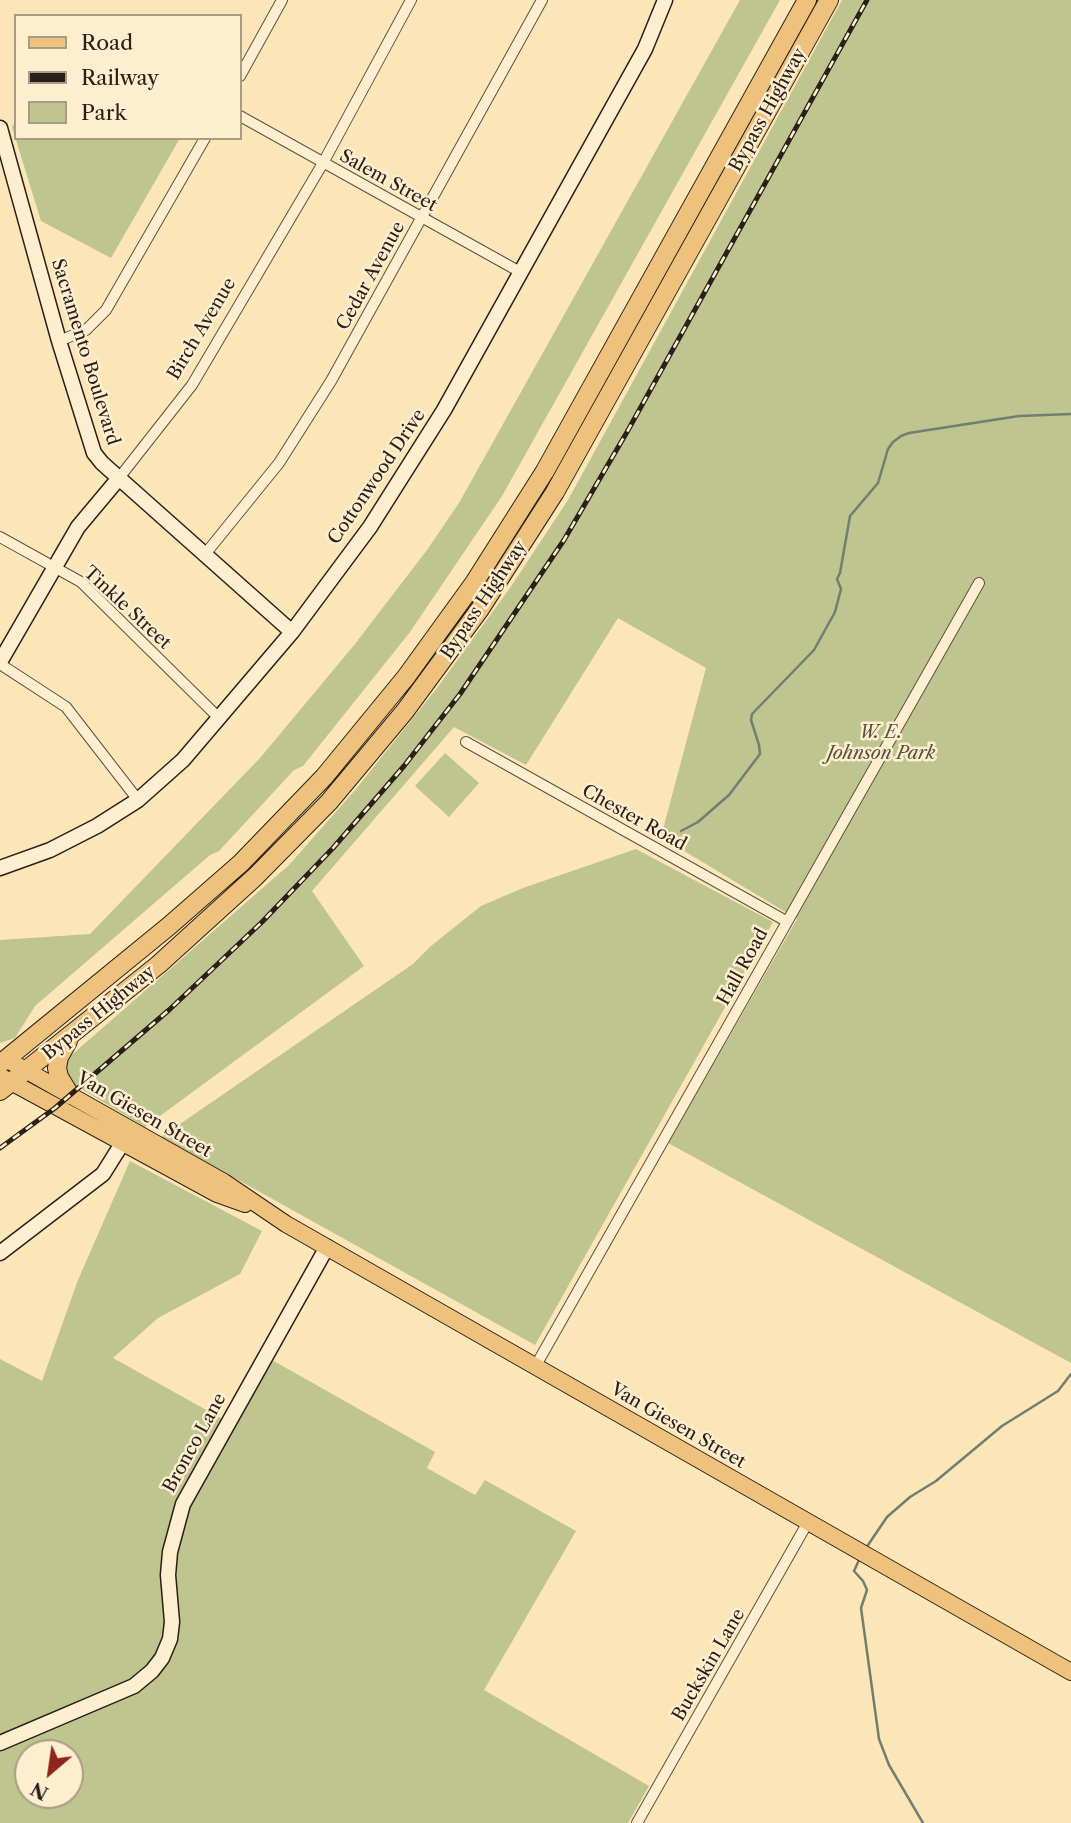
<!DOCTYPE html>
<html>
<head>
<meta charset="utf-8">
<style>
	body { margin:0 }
	#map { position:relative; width:1071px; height:1823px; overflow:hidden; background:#fce5b7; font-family:"Libre Caslon Text",serif }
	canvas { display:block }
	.legend { position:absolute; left:14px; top:14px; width:228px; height:126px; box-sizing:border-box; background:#fdeed0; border:2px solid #a99c87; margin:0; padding:9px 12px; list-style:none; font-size:21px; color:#2b2019 }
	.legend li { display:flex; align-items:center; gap:14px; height:35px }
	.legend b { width:35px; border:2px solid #a99c87 }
	.north { position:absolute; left:14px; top:1739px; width:70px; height:70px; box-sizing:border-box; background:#fdeed0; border:2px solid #a99c87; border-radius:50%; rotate:209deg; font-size:19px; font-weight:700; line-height:28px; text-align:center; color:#2b2019 }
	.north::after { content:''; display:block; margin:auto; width:24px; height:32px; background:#8f2418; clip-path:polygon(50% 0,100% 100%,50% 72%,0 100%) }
</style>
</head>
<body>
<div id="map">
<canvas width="1071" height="1823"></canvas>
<ul class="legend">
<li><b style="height:9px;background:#eec27c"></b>Road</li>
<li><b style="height:9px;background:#2b2019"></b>Railway</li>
<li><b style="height:19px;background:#bec58f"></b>Park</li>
</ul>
<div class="north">N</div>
</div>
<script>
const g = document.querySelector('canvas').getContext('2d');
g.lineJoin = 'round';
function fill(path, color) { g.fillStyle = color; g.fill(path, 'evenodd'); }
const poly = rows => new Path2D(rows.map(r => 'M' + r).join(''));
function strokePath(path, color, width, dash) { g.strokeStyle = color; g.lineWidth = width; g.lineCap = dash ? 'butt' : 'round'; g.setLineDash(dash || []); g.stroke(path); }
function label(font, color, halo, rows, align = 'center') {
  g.font = font + ' "Libre Caslon Text",serif'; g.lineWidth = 5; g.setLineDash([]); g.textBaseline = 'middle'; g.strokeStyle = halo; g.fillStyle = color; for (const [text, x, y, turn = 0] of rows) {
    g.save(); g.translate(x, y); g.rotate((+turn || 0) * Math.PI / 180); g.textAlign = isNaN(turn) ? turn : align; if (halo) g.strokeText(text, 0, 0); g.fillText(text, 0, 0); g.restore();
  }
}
const green = poly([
	[740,0,780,0,502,496,410,632,303,766,294,770,219,851,210,855,35,1006,15,1038,0,1043,0,940,90,934,260,758,355,644,427,550,459,503],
	[842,0,1071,0,1071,1363,668,1143,797,919,661,837,706,668,618,618,526,765,454,727,312,891,364,966,145,1127,73,1084,65,1076,67,1059,289,865,356,789,437,688,510,588,568,500],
	[16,121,16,138,180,138,111,258,41,221,12,127],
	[445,753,479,783,449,817,415,786],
	[636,849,773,922,535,1345,161,1137,413,964,431,946,481,906,523,888],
	[130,1161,262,1231,240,1274,158,1318,113,1358,235,1426,272,1360,435,1452,427,1468,475,1495,485,1480,576,1531,484,1690,649,1786,628,1823,0,1823,0,1359,42,1381,78,1280],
	[28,1753,70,1753,70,1795,28,1795]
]);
const stream = poly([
	[681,831,698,822,729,795,760,754,759,745,751,720,752,714,814,650,835,612,841,589,837,579,840,573,850,516,878,483,888,449,893,442,901,436,909,433,1019,416,1071,414],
	[866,1548,887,1517,910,1497,936,1481,1002,1426,1058,1391,1071,1374],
	[859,1560,854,1571,863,1581,867,1590,861,1608,879,1739,889,1765,923,1823]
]);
const street = poly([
	[240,76,282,0],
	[240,116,522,273],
	[59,341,86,330,106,310,205,138],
	[119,478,192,385,323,163,411,0],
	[0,537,81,582,220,719],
	[206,553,279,463,331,381,542,0],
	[0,664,66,707,138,800],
	[466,742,786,921],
	[535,1367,979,583],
	[637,1823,808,1522]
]);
const secondary = poly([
	[0,128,59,341,94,453,102,463,292,632],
	[0,662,78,527,119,478],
	[0,868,50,850,97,826,138,800,183,760,292,632,370,527,444,410,645,49,665,0],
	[0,1253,103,1174,128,1134],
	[0,1743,134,1686,152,1671,162,1658,170,1639,172,1622,168,1575,170,1552,183,1504,327,1247]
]);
const primary = poly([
	[6,1059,224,1182,286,1224,1071,1672],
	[0,1076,217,1194,245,1204]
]);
const highway = poly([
	[68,1041,59,1057,57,1068,59,1077,70,1095],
	[0,1064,169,926,241,863,324,777,406,677,474,583,545,471,807,0],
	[0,1091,158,965,255,877,329,802,405,711,480,609,555,492,829,0]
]);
const rail = poly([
	[0,1148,55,1108,169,1010,262,922,333,848,404,766,460,694,564,540,627,432,867,0]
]);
const streetNames = [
	["Bypass Highway",768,110,-61],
	["Salem Street",388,181,29],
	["Cedar Avenue",371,276,-61],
	["Birch Avenue",202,329,-59],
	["Sacramento Boulevard",85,352,73],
	["Cottonwood Drive",377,477,-56],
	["Bypass Highway",484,600,-56],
	["Tinkle Street",127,608,43],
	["Chester Road",634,818,29],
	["Hall Road",743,967,-61],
	["Bypass Highway",99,1013,-39],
	["Van Giesen Street",144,1115,30],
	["Van Giesen Street",678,1426,30],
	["Bronco Lane",195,1443,-61],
	["Buckskin Lane",709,1665,-60]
];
const parkNames = [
	["W. E.",881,733],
	["Johnson Park",881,754]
];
fill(green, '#bec58f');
strokePath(stream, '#717f70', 2.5);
strokePath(street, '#5f5140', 12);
strokePath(secondary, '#2b2019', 17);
strokePath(primary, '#2b2019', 18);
strokePath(highway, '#2b2019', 20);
strokePath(street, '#fdeed0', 10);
strokePath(secondary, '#fdeed0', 14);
strokePath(primary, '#eec27c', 16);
strokePath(highway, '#eec27c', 18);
strokePath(rail, '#2b2019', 5);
strokePath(rail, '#fdeed0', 2.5, [8]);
label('18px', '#2b2019', '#fdeed0', streetNames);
label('italic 18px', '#57523c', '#fdeed0', parkNames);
</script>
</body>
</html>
